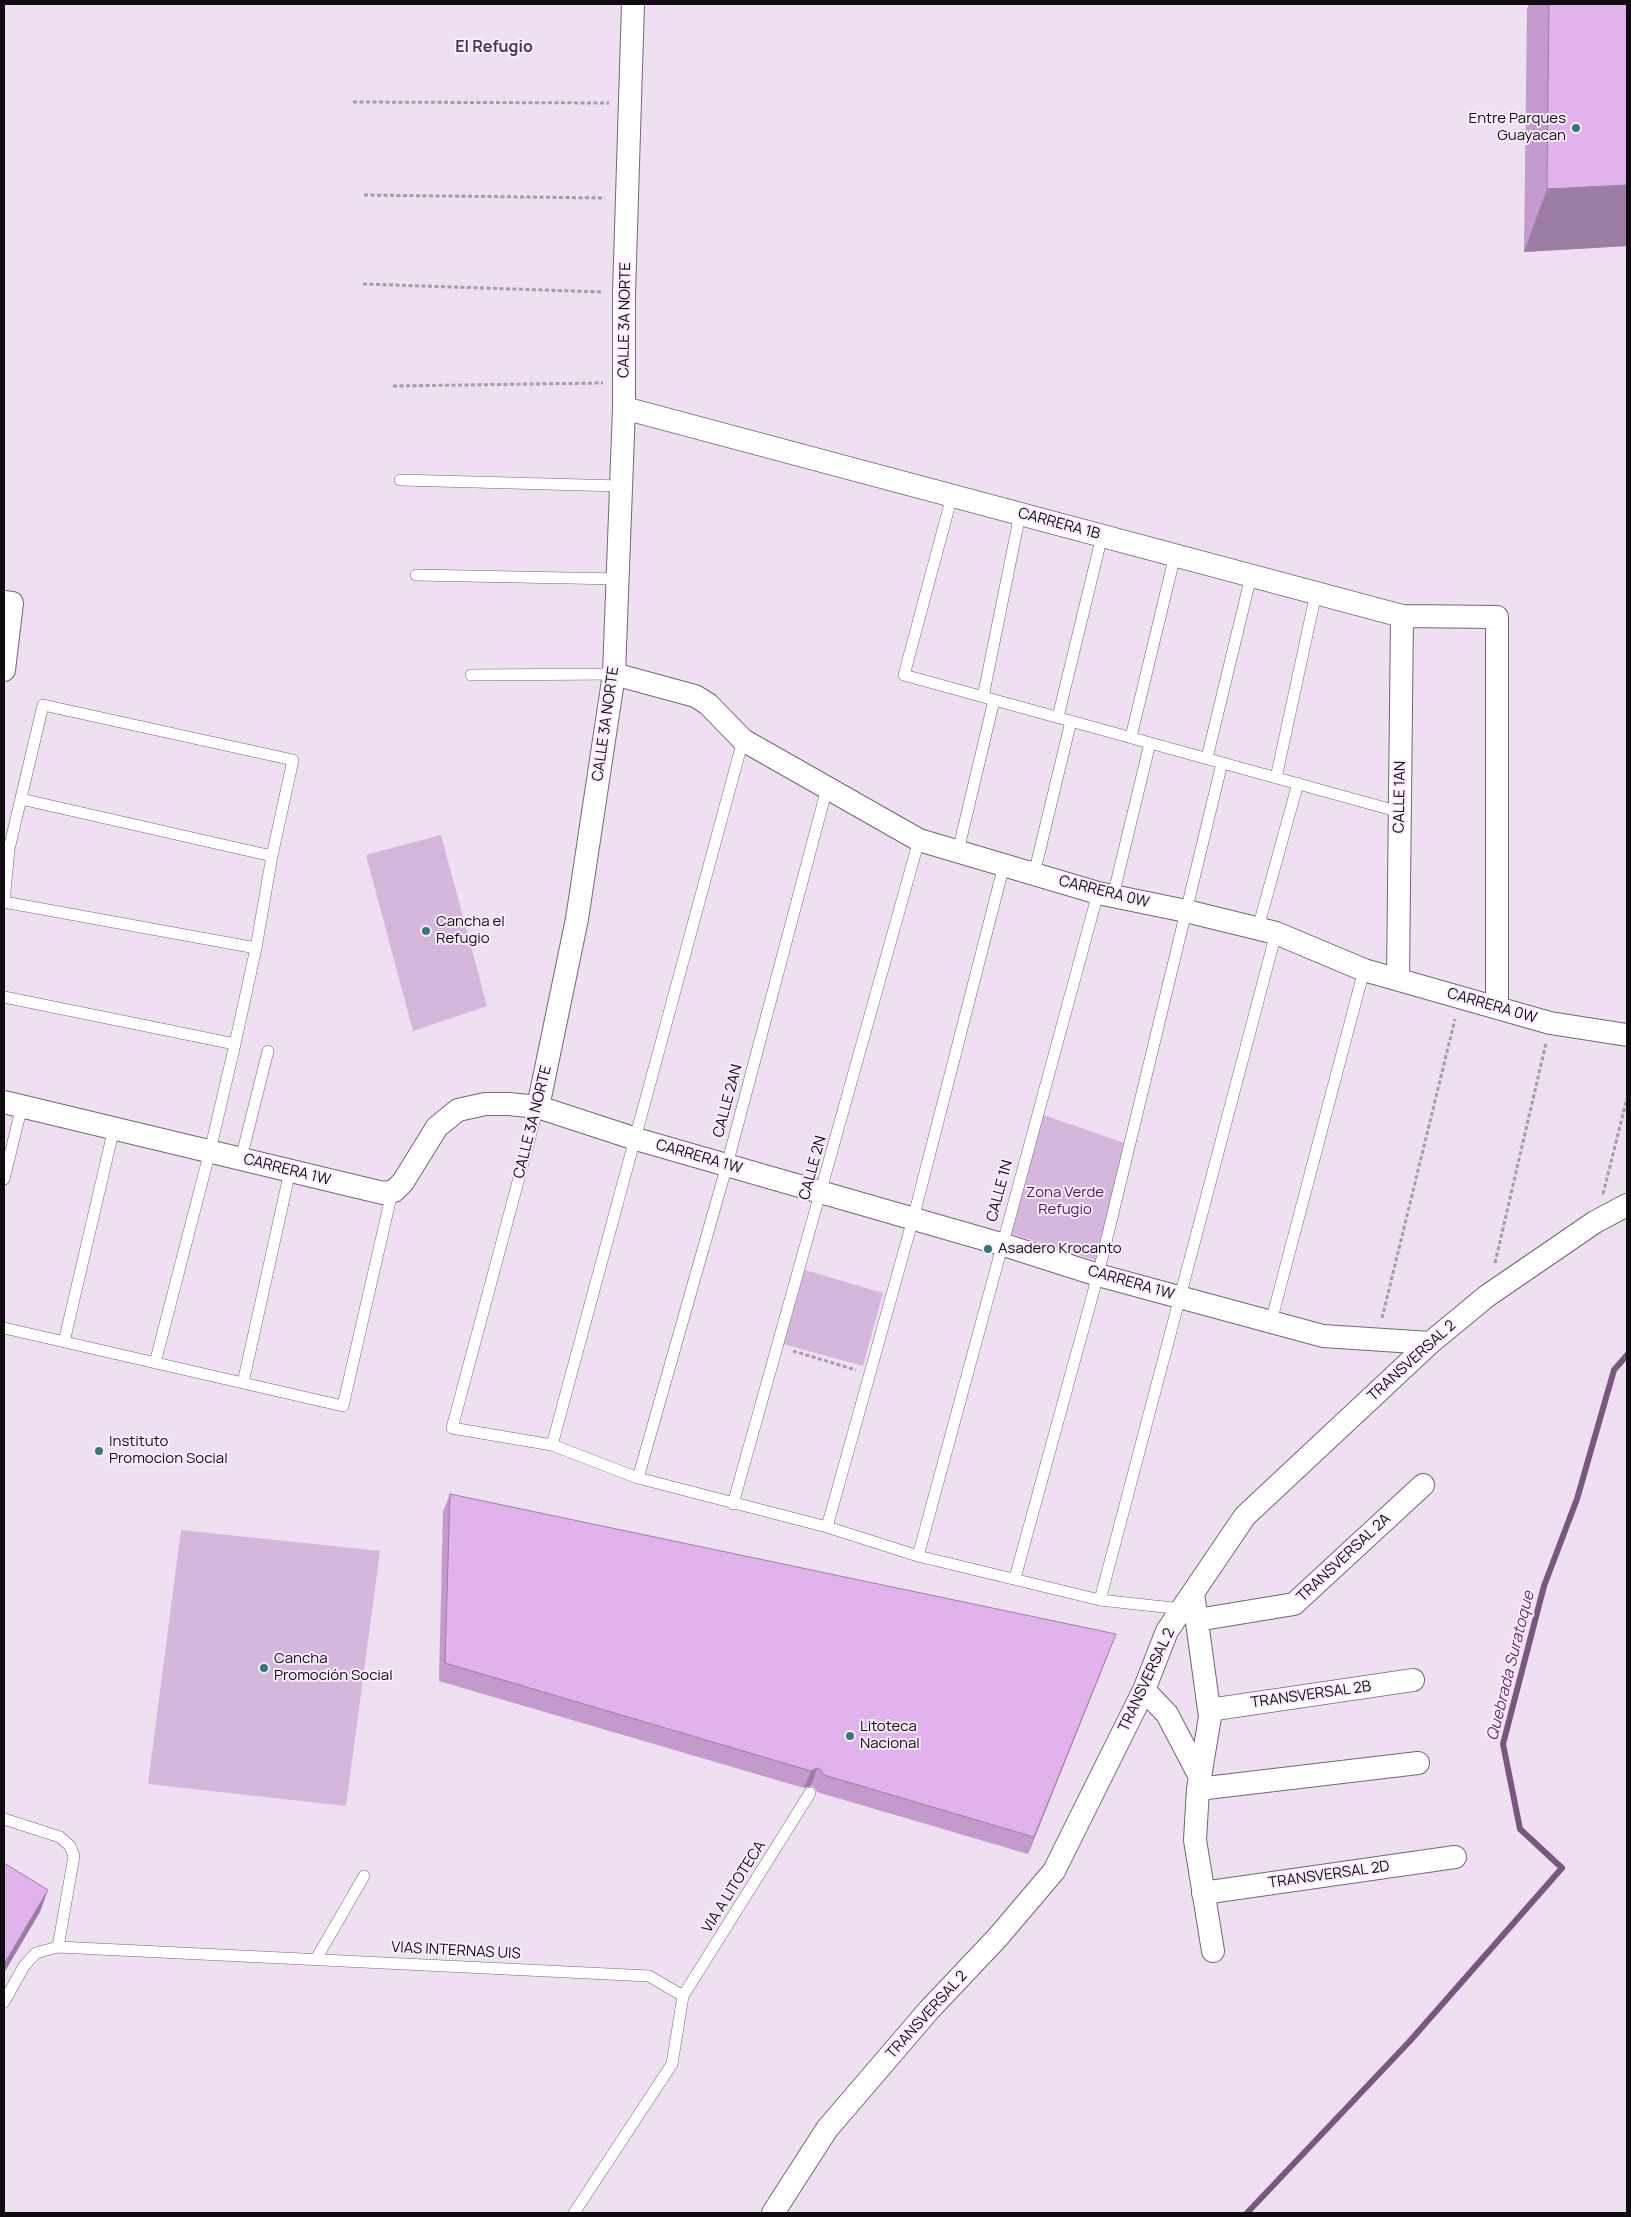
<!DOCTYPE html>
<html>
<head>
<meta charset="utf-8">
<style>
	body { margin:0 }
	#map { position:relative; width:1631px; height:2217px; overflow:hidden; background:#eedff1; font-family:Manrope,sans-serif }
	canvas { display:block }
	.frame { position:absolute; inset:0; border:5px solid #0f0b10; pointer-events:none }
</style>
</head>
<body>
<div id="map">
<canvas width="1631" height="2217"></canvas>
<div class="frame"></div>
</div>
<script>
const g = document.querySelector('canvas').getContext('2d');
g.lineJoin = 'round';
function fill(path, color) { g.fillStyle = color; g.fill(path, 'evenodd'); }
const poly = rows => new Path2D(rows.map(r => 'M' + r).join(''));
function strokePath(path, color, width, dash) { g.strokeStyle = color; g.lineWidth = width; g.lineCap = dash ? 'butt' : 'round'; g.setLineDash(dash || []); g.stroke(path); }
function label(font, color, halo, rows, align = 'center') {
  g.font = font + ' Manrope,sans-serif'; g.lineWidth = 4; g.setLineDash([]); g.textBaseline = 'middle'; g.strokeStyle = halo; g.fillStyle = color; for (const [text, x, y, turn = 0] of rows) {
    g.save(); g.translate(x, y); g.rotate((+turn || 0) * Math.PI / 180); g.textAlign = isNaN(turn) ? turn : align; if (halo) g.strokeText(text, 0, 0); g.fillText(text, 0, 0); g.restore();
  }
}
const green = poly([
	[441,835,487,1006,413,1031,366,855],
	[1041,1114,1127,1144,1098,1261,1009,1233],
	[805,1270,883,1293,863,1366,783,1344],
	[181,1530,380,1551,346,1806,148,1784]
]);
const stream = poly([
	[1247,2213,1409,2042,1562,1868,1520,1829,1503,1744,1544,1586,1577,1499,1614,1370,1627,1355]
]);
const path = poly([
	[353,102,609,103],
	[364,195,605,198],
	[363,284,603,292],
	[393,386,603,383],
	[1603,1194,1627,1098],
	[1495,1263,1546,1043],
	[1382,1318,1455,1019],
	[793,1351,856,1370]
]);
const service = poly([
	[400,480,621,486],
	[952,496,904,675,1400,812],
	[416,575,619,579],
	[471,675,614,674],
	[983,697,1020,514],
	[1058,717,1102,536],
	[1131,737,1175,555],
	[1207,758,1251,576],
	[1276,778,1316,593],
	[21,799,272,856],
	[958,851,994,700],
	[1034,874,1071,721],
	[1113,896,1150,743],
	[4,902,9,849,43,705,293,760,272,856,256,948,235,1044,210,1151,155,1363],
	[4,902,256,948],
	[1258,928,1298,783],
	[4,997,235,1044],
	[538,1107,452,1428,552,1445,638,1478,827,1527,918,1556,1100,1600,1182,1609],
	[241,1159,268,1051],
	[4,1179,22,1106],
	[1271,1322,1364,970],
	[4,1328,343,1406,390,1201,383,1193],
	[64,1342,114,1128],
	[243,1383,290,1171],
	[552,1445,743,740],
	[638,1478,727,1165,827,788],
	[733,1504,919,840],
	[827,1527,913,1219,1004,865],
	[918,1556,1098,893],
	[1015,1578,1098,1275,1222,763],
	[1100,1600,1276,933],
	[4,1819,60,1837,70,1846,74,1856,58,1947],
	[316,1959,364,1876],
	[683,1996,810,1793],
	[4,2002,24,1966,36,1953,58,1947,649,1976,683,1996,672,2064,574,2213]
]);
const minor = poly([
	[624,408,1402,616,1497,617,1497,1007],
	[4,602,12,603,4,670],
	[614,674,695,696,708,704,743,740,919,840,1098,893,1186,911,1276,933,1364,970,1550,1023,1627,1035],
	[1398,979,1402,616],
	[4,1102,383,1193,394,1191,403,1182,437,1127,458,1110,485,1104,509,1104,538,1107,636,1139,1001,1244,1098,1275,1323,1336,1430,1343],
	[538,1107,577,919,614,674,624,408,624,293,633,4],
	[1193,1593,1210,1717,1198,1789,1195,1840,1213,1951],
	[1197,1620,1294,1604,1423,1485],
	[1144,1690,1167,1714,1200,1777],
	[1209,1710,1413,1680],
	[1198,1789,1418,1763],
	[1203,1893,1455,1857],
	[773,2213,827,2129,929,2010,998,1937,1054,1871,1144,1690,1167,1631,1245,1516,1430,1343,1487,1296,1595,1222,1627,1205]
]);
const wall = poly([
	[1529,4,1627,4,1627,246,1524,252,1527,9],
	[450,1494,1109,1652,1028,1854,817,1792,814,1787,811,1786,804,1788,439,1681,443,1512]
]);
const shadedWall = poly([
	[1627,185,1627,246,1524,252,1547,189],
	[1116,1634,1109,1652,1028,1854,1034,1837],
	[817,1768,811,1786,804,1788,811,1771],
	[48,1890,40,1912,4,1973,4,1964]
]);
const building = poly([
	[1549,4,1627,4,1627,185,1547,189,1549,4],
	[450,1494,1116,1634,1034,1837,824,1775,821,1770,817,1768,811,1771,445,1663,450,1494],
	[4,1863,48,1890,4,1964,4,1863]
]);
const markers = [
	[1576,128,5,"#307978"],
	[426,931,5,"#307978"],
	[988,1249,5,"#307978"],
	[99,1451,5,"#307978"],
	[264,1668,5,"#307978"],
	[850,1736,5,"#307978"]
];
const poiNames = [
	["Entre Parques",1566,119,"right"],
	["Guayacan",1566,136,"right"],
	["Cancha el",436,922],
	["Refugio",436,939],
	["Asadero Krocanto",998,1249],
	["Instituto",109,1442],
	["Promocion Social",109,1459],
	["Cancha",274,1659],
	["Promoción Social",274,1676],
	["Litoteca",860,1727],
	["Nacional",860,1744]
];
const streetNames = [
	["CALLE 3A NORTE",625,320,-89],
	["CARRERA 1B",1059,524,15],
	["CALLE 3A NORTE",606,724,-82],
	["CALLE 1AN",1400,797,-89],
	["CARRERA 0W",1104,892,14],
	["CARRERA 0W",1492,1006,16],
	["CALLE 2AN",728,1101,-75],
	["CALLE 3A NORTE",533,1122,-76],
	["CARRERA 1W",699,1157,16],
	["CALLE 2N",813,1168,-75],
	["CARRERA 1W",287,1170,14],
	["CALLE 1N",1000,1191,-75],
	["CARRERA 1W",1131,1283,16],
	["TRANSVERSAL 2",1412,1361,-42],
	["TRANSVERSAL 2A",1344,1558,-43],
	["TRANSVERSAL 2",1147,1680,-65],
	["TRANSVERSAL 2B",1311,1695,-8],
	["TRANSVERSAL 2D",1329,1875,-8],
	["VIA A LITOTECA",734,1887,-58],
	["VIAS INTERNAS UIS",456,1951,3],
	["TRANSVERSAL 2",927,2015,-48]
];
const parkNames = [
	["Zona Verde",1065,1193],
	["Refugio",1065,1210]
];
const neighbourhoodNames = [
	["El Refugio",494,48]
];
const waterNames = [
	["Quebrada Suratoque",1511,1666,-76]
];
fill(green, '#d5b6dd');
strokePath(stream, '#78587f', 6);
strokePath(service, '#736676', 12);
strokePath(minor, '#736676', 24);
strokePath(path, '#a69ba9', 3, [4, 2.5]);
strokePath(service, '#fff', 11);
strokePath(minor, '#fff', 22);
fill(wall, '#c29acb');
fill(shadedWall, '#9e7da5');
fill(building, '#e1b3ec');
strokePath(building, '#9e7da5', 1);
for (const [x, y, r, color] of markers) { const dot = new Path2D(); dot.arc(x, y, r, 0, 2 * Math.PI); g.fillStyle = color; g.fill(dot); strokePath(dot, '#fbedff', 2); }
label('15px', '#0f0b10', '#fbedff', poiNames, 'left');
label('15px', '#0f0b10', '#fbedff', streetNames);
label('15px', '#4e165a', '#fbedff', parkNames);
label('bold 16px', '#463b49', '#fbedff', neighbourhoodNames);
label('italic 16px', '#683175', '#fbedff', waterNames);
</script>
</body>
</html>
